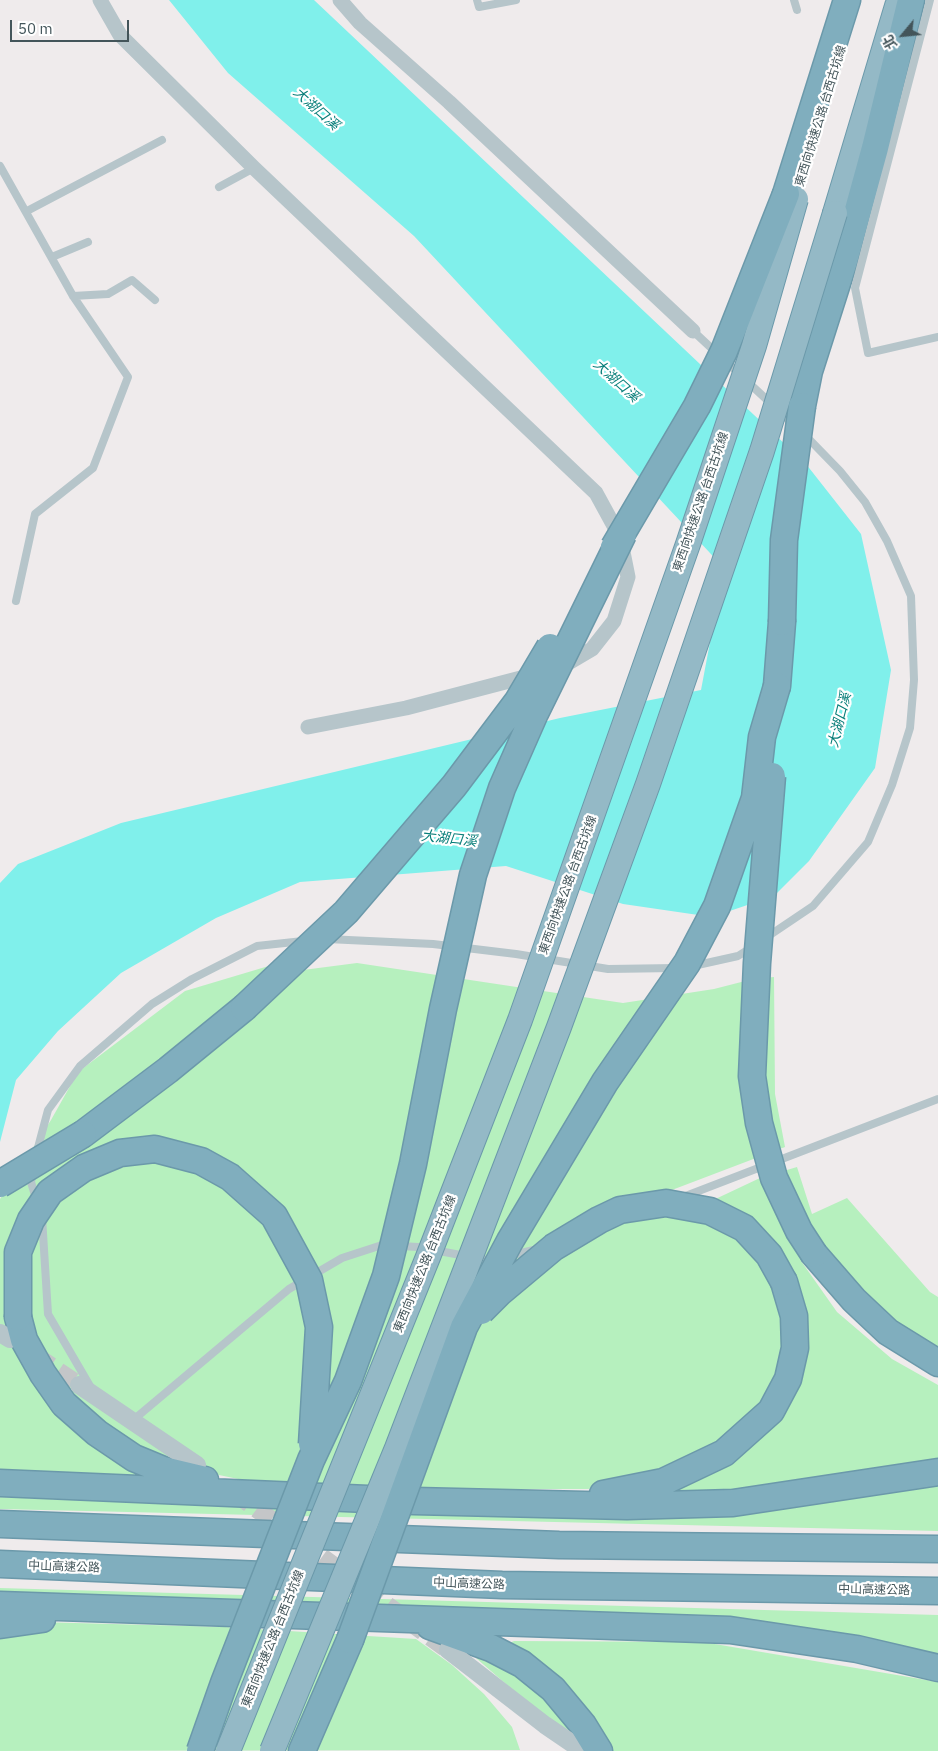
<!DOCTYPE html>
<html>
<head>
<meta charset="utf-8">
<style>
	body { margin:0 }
	#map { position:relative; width:938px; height:1751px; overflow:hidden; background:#efebec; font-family:"IBM Plex Sans","Noto Sans TC",sans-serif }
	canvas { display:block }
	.north { position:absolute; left:878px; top:10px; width:50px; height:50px; -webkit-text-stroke:4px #fff; paint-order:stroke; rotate:242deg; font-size:14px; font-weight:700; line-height:20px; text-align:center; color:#43555a }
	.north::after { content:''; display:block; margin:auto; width:18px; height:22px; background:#43555a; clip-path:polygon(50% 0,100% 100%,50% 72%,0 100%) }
	.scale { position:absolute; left:10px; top:20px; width:119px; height:22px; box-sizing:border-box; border:2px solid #43555a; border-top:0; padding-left:6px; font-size:15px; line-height:18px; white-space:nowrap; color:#43555a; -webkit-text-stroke:4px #fff; paint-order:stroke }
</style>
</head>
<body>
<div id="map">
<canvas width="938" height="1751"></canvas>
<div class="north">北</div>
<div class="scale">50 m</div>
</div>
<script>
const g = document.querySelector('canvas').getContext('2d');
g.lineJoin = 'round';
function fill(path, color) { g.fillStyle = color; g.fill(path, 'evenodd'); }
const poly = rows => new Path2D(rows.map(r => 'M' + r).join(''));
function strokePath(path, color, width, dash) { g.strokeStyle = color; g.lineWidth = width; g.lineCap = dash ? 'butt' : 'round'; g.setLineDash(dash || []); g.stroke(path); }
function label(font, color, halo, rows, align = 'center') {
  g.font = font + ' "IBM Plex Sans","Noto Sans TC",sans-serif'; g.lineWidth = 4.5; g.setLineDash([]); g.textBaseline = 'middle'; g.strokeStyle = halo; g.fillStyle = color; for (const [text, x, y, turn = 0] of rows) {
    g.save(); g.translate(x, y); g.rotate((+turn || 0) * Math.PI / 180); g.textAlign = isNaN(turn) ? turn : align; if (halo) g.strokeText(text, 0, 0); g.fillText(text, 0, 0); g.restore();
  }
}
const green = poly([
	[357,963,623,1003,714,989,753,979,774,977,775,1094,785,1147,664,1193,673,1219,760,1178,797,1167,812,1214,847,1198,930,1292,938,1297,938,1365,819,1251,801,1261,837,1312,892,1359,938,1385,938,1464,720,1496,646,1500,786,1398,796,1282,772,1288,785,1316,786,1360,774,1391,744,1427,684,1465,643,1480,588,1489,429,1489,273,1483,243,1480,166,1464,114,1435,70,1398,38,1344,27,1292,32,1247,25,1212,7,1328,19,1360,59,1414,133,1467,137,1477,0,1478,0,1199,51,1120,78,1072,185,991,272,965,303,970],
	[938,1482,938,1531,0,1509,0,1497,419,1514],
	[0,1588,938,1615,938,1659,817,1632,0,1599],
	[0,1621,225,1627,416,1639,452,1665,484,1694,512,1727,520,1750,0,1751],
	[514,1641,703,1642,938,1682,938,1751,583,1751,476,1658]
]);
const water = poly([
	[169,0,314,0,806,464,861,534,891,670,875,768,809,861,774,896,712,917,623,904,506,866,300,882,216,918,121,973,58,1031,16,1080,0,1142,0,883,18,864,121,823,560,718,701,690,724,568,414,236,228,73]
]);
const tertiaryTunnel = poly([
	[36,1356,79,1385],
	[235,1493,448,1650]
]);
const service = poly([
	[477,0,479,7,516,0],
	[794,0,797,10],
	[930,0,855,288,868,353,938,337],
	[0,166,73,296,128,377,93,468,35,514,16,601],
	[219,187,254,168],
	[27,211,162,140],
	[52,257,88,242],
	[73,296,108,294,132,280,155,300],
	[693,331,794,425],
	[327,939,433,944,516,954,608,969,676,968],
	[764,939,813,906,868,842,892,785,910,728,914,680,911,596,887,541,865,502,840,471,804,434],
	[693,966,738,956,752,947],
	[36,1155,48,1110,80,1066,152,1004,192,979,257,946,303,941],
	[33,1172,31,1182,37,1202],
	[683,1197,938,1099],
	[42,1217,48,1314,90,1386],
	[508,1256,538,1249],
	[132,1421,289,1289,342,1258,382,1245,418,1247,487,1260,494,1259]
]);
const minor = poly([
	[100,0,120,35,254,168,596,493,620,537,628,577,614,621,592,649,558,669],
	[340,0,360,23,449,102,693,331],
	[308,727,406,708,536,674]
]);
const tertiary = poly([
	[0,1333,10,1339],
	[79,1385,197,1465],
	[448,1650,545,1725,583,1751]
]);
const trunk = poly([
	[835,213,897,6]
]);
const motorway = poly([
	[786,194,847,0],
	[802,406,809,371,844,261,875,148,911,0],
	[777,686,782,622],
	[83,1134,168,1070,244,1008],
	[814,1254,854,1300,888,1332,938,1363],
	[18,1317,24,1340,43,1374,64,1404,97,1433,134,1458,163,1470,205,1480],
	[0,1483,414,1501,627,1506,733,1503,938,1472],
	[603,1494,663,1482,724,1453,771,1411,788,1379,795,1348,794,1316,784,1282],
	[0,1524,559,1545,938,1549],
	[0,1564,502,1585,938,1591],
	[0,1605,730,1630,857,1649,938,1668],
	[0,1625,42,1619],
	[430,1626,491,1648,522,1664,553,1689,583,1725,599,1751],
	[302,1751,350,1640]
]);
const trunkBridge = poly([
	[228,1751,428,1257,520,1020,688,544,754,346,796,199],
	[272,1751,397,1448,559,1027,648,784,762,451,835,213]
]);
const motorwayBridge = poly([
	[614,547,697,406,724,351,786,194],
	[782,622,784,540,802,406],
	[772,776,757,963,752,1076,759,1123,774,1178,799,1231,814,1254],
	[244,1008,346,912,454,786,518,701,550,647],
	[0,1184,83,1134],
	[481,1311,499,1293,554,1247,599,1220,620,1210,666,1203,710,1211,744,1228,769,1255,784,1282],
	[18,1317,18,1252,31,1220,50,1192,84,1168,120,1153,155,1149,201,1161,230,1177,274,1216,309,1280,319,1327,312,1444],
	[350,1640,464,1327,510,1241,605,1082,687,963,717,906,755,798,762,737,777,686],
	[200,1751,224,1683,311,1460,348,1381,386,1276,413,1164,443,1009,473,875,502,788,535,713,623,534]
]);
const streetNames = [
	["東西向快速公路 台西古坑線",821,116,-73],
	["東西向快速公路 台西古坑線",701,502,-71],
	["東西向快速公路 台西古坑線",568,885,-70],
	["東西向快速公路 台西古坑線",425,1264,-68],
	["中山高速公路",64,1567,2],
	["中山高速公路",469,1584,2],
	["中山高速公路",874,1590,1],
	["東西向快速公路 台西古坑線",273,1639,-68]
];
const waterNames = [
	["大湖口溪",316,109,42],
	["大湖口溪",616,381,42],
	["大湖口溪",840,720,-76],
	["大湖口溪",449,839,6]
];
fill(green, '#b6f0be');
fill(water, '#80f0eb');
strokePath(tertiaryTunnel, '#c4c6c8', 18, [18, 9]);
strokePath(trunk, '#6b99aa', 26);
strokePath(motorway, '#6b99aa', 29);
strokePath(service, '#b6c5ca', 8);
strokePath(minor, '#b6c5ca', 15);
strokePath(tertiary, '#b6c5ca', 18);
strokePath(trunk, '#94b9c6', 24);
strokePath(motorway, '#80aebe', 26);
strokePath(trunkBridge, '#6b99aa', 26, []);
strokePath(motorwayBridge, '#6b99aa', 29, []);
strokePath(trunkBridge, '#94b9c6', 24);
strokePath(motorwayBridge, '#80aebe', 26);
label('12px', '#43555a', '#fff', streetNames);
label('italic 14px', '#087e79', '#fff', waterNames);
</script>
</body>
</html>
